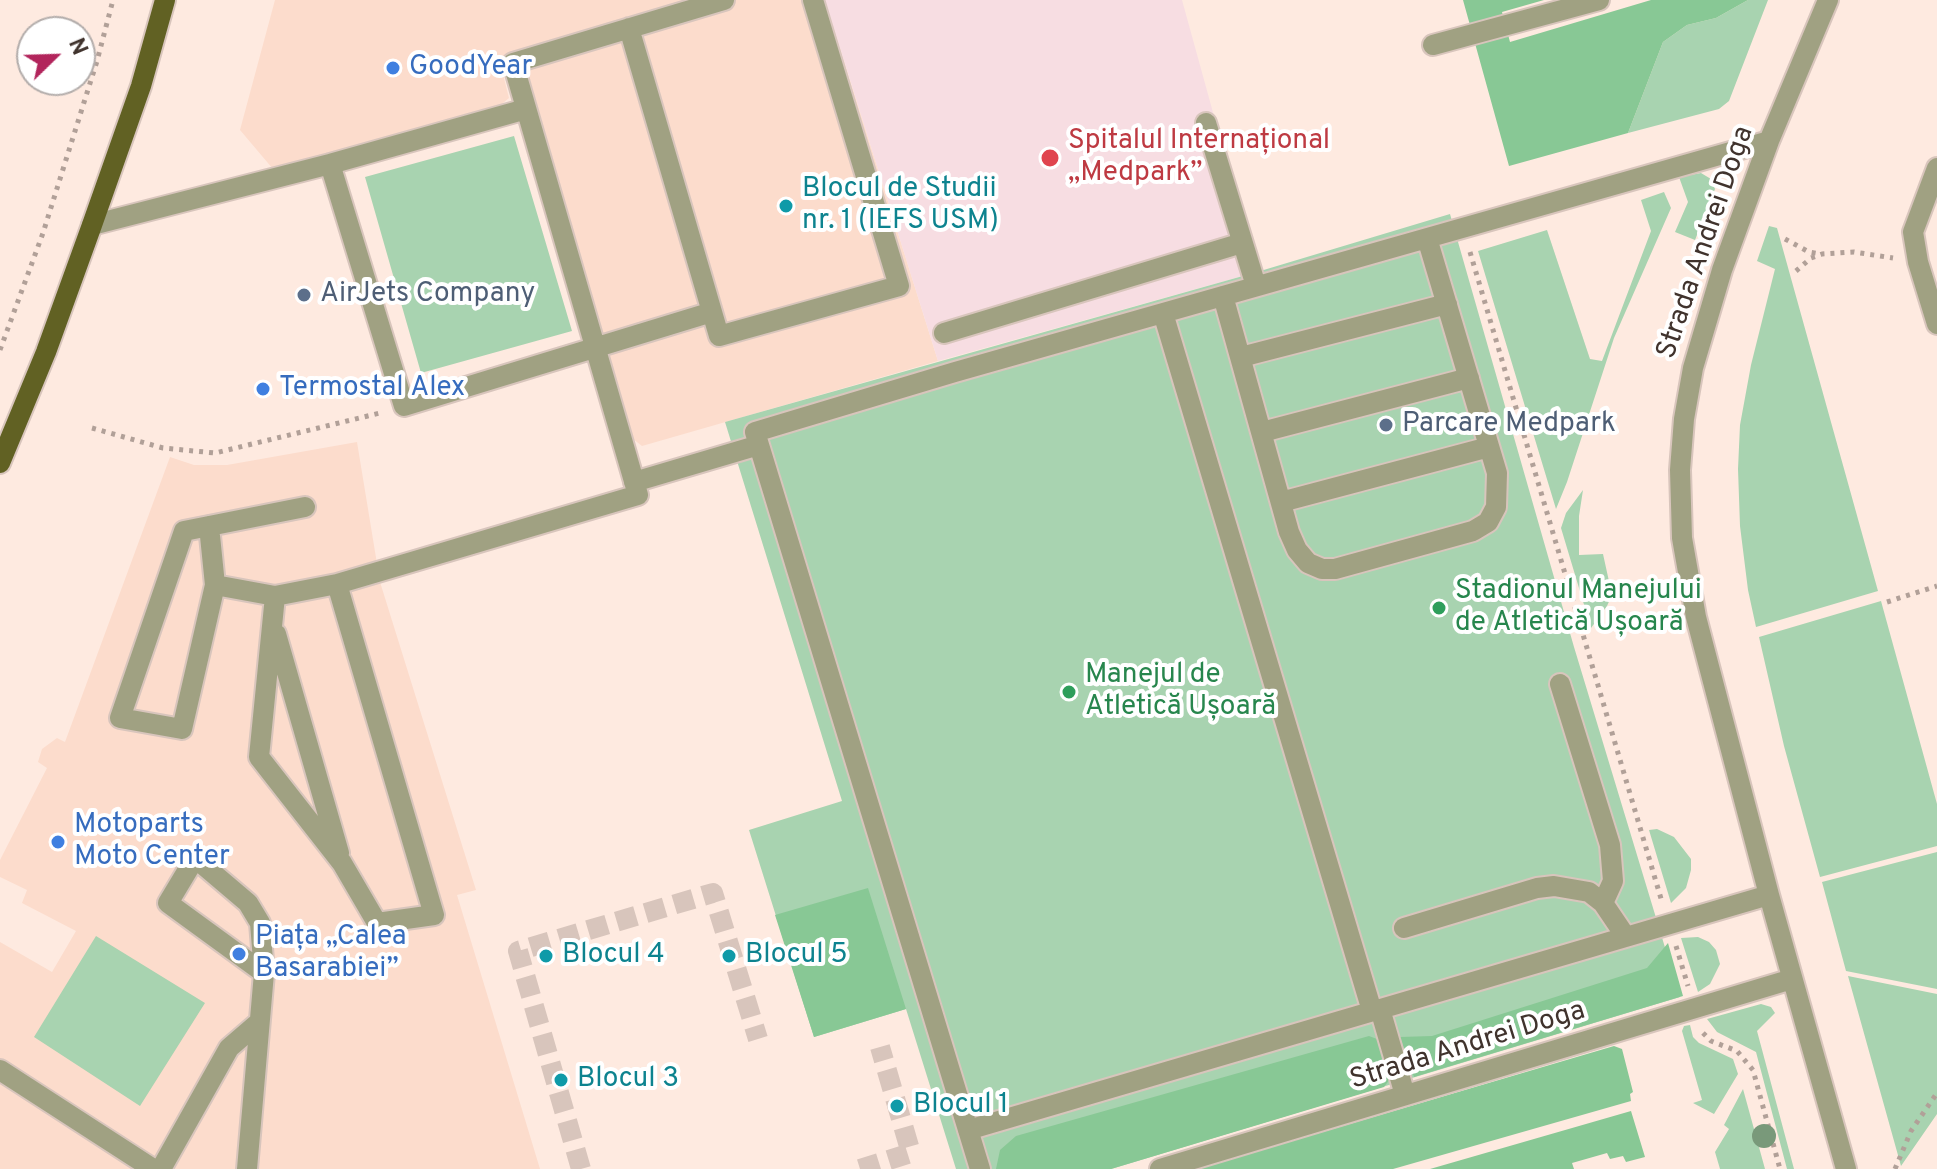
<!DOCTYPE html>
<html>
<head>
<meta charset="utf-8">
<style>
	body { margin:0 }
	#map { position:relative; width:1937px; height:1169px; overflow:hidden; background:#feeae0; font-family:Overpass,sans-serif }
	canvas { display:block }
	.north { position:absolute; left:16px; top:16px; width:80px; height:80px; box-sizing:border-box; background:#fff; border:2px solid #b3adab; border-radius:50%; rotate:67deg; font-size:22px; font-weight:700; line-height:32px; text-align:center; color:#40332d }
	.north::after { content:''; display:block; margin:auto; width:28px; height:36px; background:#b2255c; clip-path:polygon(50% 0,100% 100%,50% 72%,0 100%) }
</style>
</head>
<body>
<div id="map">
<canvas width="1937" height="1169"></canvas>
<div class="north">N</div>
</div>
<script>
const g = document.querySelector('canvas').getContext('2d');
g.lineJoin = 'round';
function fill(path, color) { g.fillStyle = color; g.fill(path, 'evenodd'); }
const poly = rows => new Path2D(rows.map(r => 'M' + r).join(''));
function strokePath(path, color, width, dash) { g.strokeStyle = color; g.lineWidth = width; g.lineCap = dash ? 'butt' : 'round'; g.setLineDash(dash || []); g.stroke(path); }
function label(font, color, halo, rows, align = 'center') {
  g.font = font + ' Overpass,sans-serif'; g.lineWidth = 8; g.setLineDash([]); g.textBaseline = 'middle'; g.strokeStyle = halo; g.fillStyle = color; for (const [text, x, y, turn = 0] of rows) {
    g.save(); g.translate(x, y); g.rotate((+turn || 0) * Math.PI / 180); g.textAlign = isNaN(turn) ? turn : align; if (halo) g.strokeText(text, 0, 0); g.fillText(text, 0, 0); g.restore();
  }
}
const built = poly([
	[275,0,825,0,938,361,642,446,633,439,522,52,499,58,509,98,496,109,273,169,240,130],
	[357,442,380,582,476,890,457,895,540,1169,0,1169,0,942,52,972,76,931,22,903,27,890,0,877,0,860,47,768,38,762,42,749,57,738,65,742,170,457,194,465,227,465]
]);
const medical = poly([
	[825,0,1182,0,1257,272,938,361]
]);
const green = poly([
	[1748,0,1768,0,1729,101,1719,109,1628,133,1663,42,1687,25,1716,18],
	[514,136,572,331,421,373,365,177],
	[1701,173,1711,179,1715,189,1695,240,1675,232,1688,202,1679,177],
	[1664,192,1671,208,1614,338,1567,482,1556,509,1478,251,1547,230,1590,359,1602,361,1651,231,1641,200],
	[1450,214,1574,647,1680,997,1111,1169,956,1169,906,1009,814,1037,749,830,842,801,725,422,1257,272],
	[1769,226,1777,228,1878,591,1756,627,1748,590,1740,526,1738,469,1740,425,1751,365,1775,269,1757,261],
	[1583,490,1579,516,1579,555,1603,554,1612,595,1607,606,1591,628,1561,528,1566,513],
	[1881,601,1937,804,1937,846,1820,877,1784,746,1759,637],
	[1657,829,1674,837,1691,859,1691,870,1686,888,1671,903,1649,830],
	[1937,852,1937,989,1846,971,1822,882],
	[96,936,205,1003,140,1106,34,1037],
	[1698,937,1709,942,1716,950,1720,964,1710,984,1698,992,1681,938],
	[1848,976,1937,994,1937,1114,1901,1166],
	[1761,1004,1771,1007,1775,1013,1757,1031,1794,1169,1787,1169,1756,1052,1717,1032,1707,1019],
	[1690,1025,1693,1037,1699,1043,1733,1059,1738,1074,1714,1114,1693,1103,1702,1100,1682,1031,1684,1026],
	[1743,1089,1765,1169,1720,1169,1715,1152,1729,1129,1724,1125]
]);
const forest = poly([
	[1463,0,1544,0,1502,12,1510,42,1651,0,1748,0,1716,18,1687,25,1663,42,1628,133,1509,166],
	[868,888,906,1009,814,1037,775,915],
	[1668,943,1683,996,1414,1077,1400,1037,1432,1036,1647,968],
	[1369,1036,1377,1039,1390,1079,1384,1087,1111,1169,996,1169,1000,1150,1016,1136],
	[1614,1046,1622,1049,1633,1092,1630,1094,1631,1101,1393,1169,1197,1169],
	[1631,1111,1645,1157,1626,1162,1623,1156,1610,1159,1607,1153,1572,1163,1574,1169,1430,1169]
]);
const minorTunnel = poly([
	[581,1169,518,951,713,893,758,1039],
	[860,1169,911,1153,880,1047]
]);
const path = poly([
	[1785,239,1809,252,1821,254],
	[1470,252,1662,902],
	[1796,271,1811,258,1822,254,1854,252,1893,258],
	[0,350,43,233,97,61,113,0],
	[92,428,163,448,215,453,380,413],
	[1887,602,1937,586],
	[1676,946,1688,986],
	[1703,1033,1711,1041,1737,1051,1753,1070,1780,1169],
	[1895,1169,1911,1131,1937,1093]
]);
const minor = poly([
	[1828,0,1769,141,1722,270,1693,368,1684,419,1680,470,1682,538,1696,617,1769,895,1846,1169],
	[629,28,719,336,899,286,813,0],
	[1433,45,1599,0],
	[1206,123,1256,286],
	[330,164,404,406,712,312],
	[1937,168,1913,232,1918,262,1937,324],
	[92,225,330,164,526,109],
	[1223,296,1289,532,1297,550,1308,563,1322,569,1335,569,1473,531,1488,522,1496,507,1497,473,1427,238],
	[1163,313,1372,1011],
	[944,333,1242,243],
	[1241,357,1447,304],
	[1262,432,1469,378],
	[634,482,759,445],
	[1281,502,1489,447],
	[209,526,215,585,182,729,120,718,184,531,305,507],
	[215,585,275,596,337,584,638,495,513,63,724,0],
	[275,596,259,757,342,863,377,923,434,915,337,584],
	[276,634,339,853],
	[1560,684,1610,845,1613,881,1603,903],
	[1404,928,1537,888,1554,886,1589,892,1603,903,1626,937],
	[1380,1009,1405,1095],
	[0,1070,153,1169],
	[968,1130,1769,895],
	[161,1169,229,1048,258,1023],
	[247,1169,264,973,260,923,248,903,195,858,168,903,264,973],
	[980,1169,755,432,955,372,1769,141],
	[1160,1169,1792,979]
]);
const major = poly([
	[0,463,46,352,92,225,141,86,165,0]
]);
const trees = [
	[1764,1136]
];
const markers = [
	[393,68,8,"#3f7fe0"],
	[1050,158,10,"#e0444e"],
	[786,206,8,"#0f9aa8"],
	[304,295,8,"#5c6f8a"],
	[263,389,8,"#3f7fe0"],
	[1386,425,8,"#5c6f8a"],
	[1439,608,8,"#2e9e5b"],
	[1069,692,8,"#2e9e5b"],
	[58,842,8,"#3f7fe0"],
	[239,954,8,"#3f7fe0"],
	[546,956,8,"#0f9aa8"],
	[729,956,8,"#0f9aa8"],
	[561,1080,8,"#0f9aa8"],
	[897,1106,8,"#0f9aa8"]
];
const shopNames = [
	["GoodYear",409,68],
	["Termostal Alex",279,389],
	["Motoparts",74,826],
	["Moto Center",74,858],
	["Piața „Calea",255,938],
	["Basarabiei”",255,970]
];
const healthNames = [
	["Spitalul Internațional",1068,142],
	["„Medpark”",1068,174]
];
const cultureNames = [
	["Blocul de Studii",802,190],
	["nr. 1 (IEFS USM)",802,222],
	["Blocul 4",562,956],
	["Blocul 5",745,956],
	["Blocul 3",577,1080],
	["Blocul 1",913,1106]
];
const streetNames = [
	["Strada Andrei Doga",1707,243,-71],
	["Strada Andrei Doga",1468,1047,-17]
];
const serviceNames = [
	["AirJets Company",320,295],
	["Parcare Medpark",1402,425]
];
const leisureNames = [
	["Stadionul Manejului",1455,592],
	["de Atletică Ușoară",1455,624],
	["Manejul de",1085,676],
	["Atletică Ușoară",1085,708]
];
fill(built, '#fcdccc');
fill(medical, '#f7dde2');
fill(green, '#a8d3b0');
fill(forest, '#88c895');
strokePath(minorTunnel, '#d8c5bc', 20, [20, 10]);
strokePath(minor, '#d8c5bc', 24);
strokePath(major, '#d8c5bc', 24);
strokePath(path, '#b1a098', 5, [4, 6]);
strokePath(minor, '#a0a182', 20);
strokePath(major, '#616123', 20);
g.fillStyle = '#79997a';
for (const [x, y] of trees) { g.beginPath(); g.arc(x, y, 12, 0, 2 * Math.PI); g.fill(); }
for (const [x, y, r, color] of markers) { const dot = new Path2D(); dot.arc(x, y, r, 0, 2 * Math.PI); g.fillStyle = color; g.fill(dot); strokePath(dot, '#fff', 3); }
label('28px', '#366cbe', '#fff', shopNames, 'left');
label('28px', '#be3a42', '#fff', healthNames, 'left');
label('28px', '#0d838f', '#fff', cultureNames, 'left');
label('28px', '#40332d', '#fff', streetNames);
label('28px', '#4e5e75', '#fff', serviceNames, 'left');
label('28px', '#27864d', '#fff', leisureNames, 'left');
</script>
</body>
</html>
